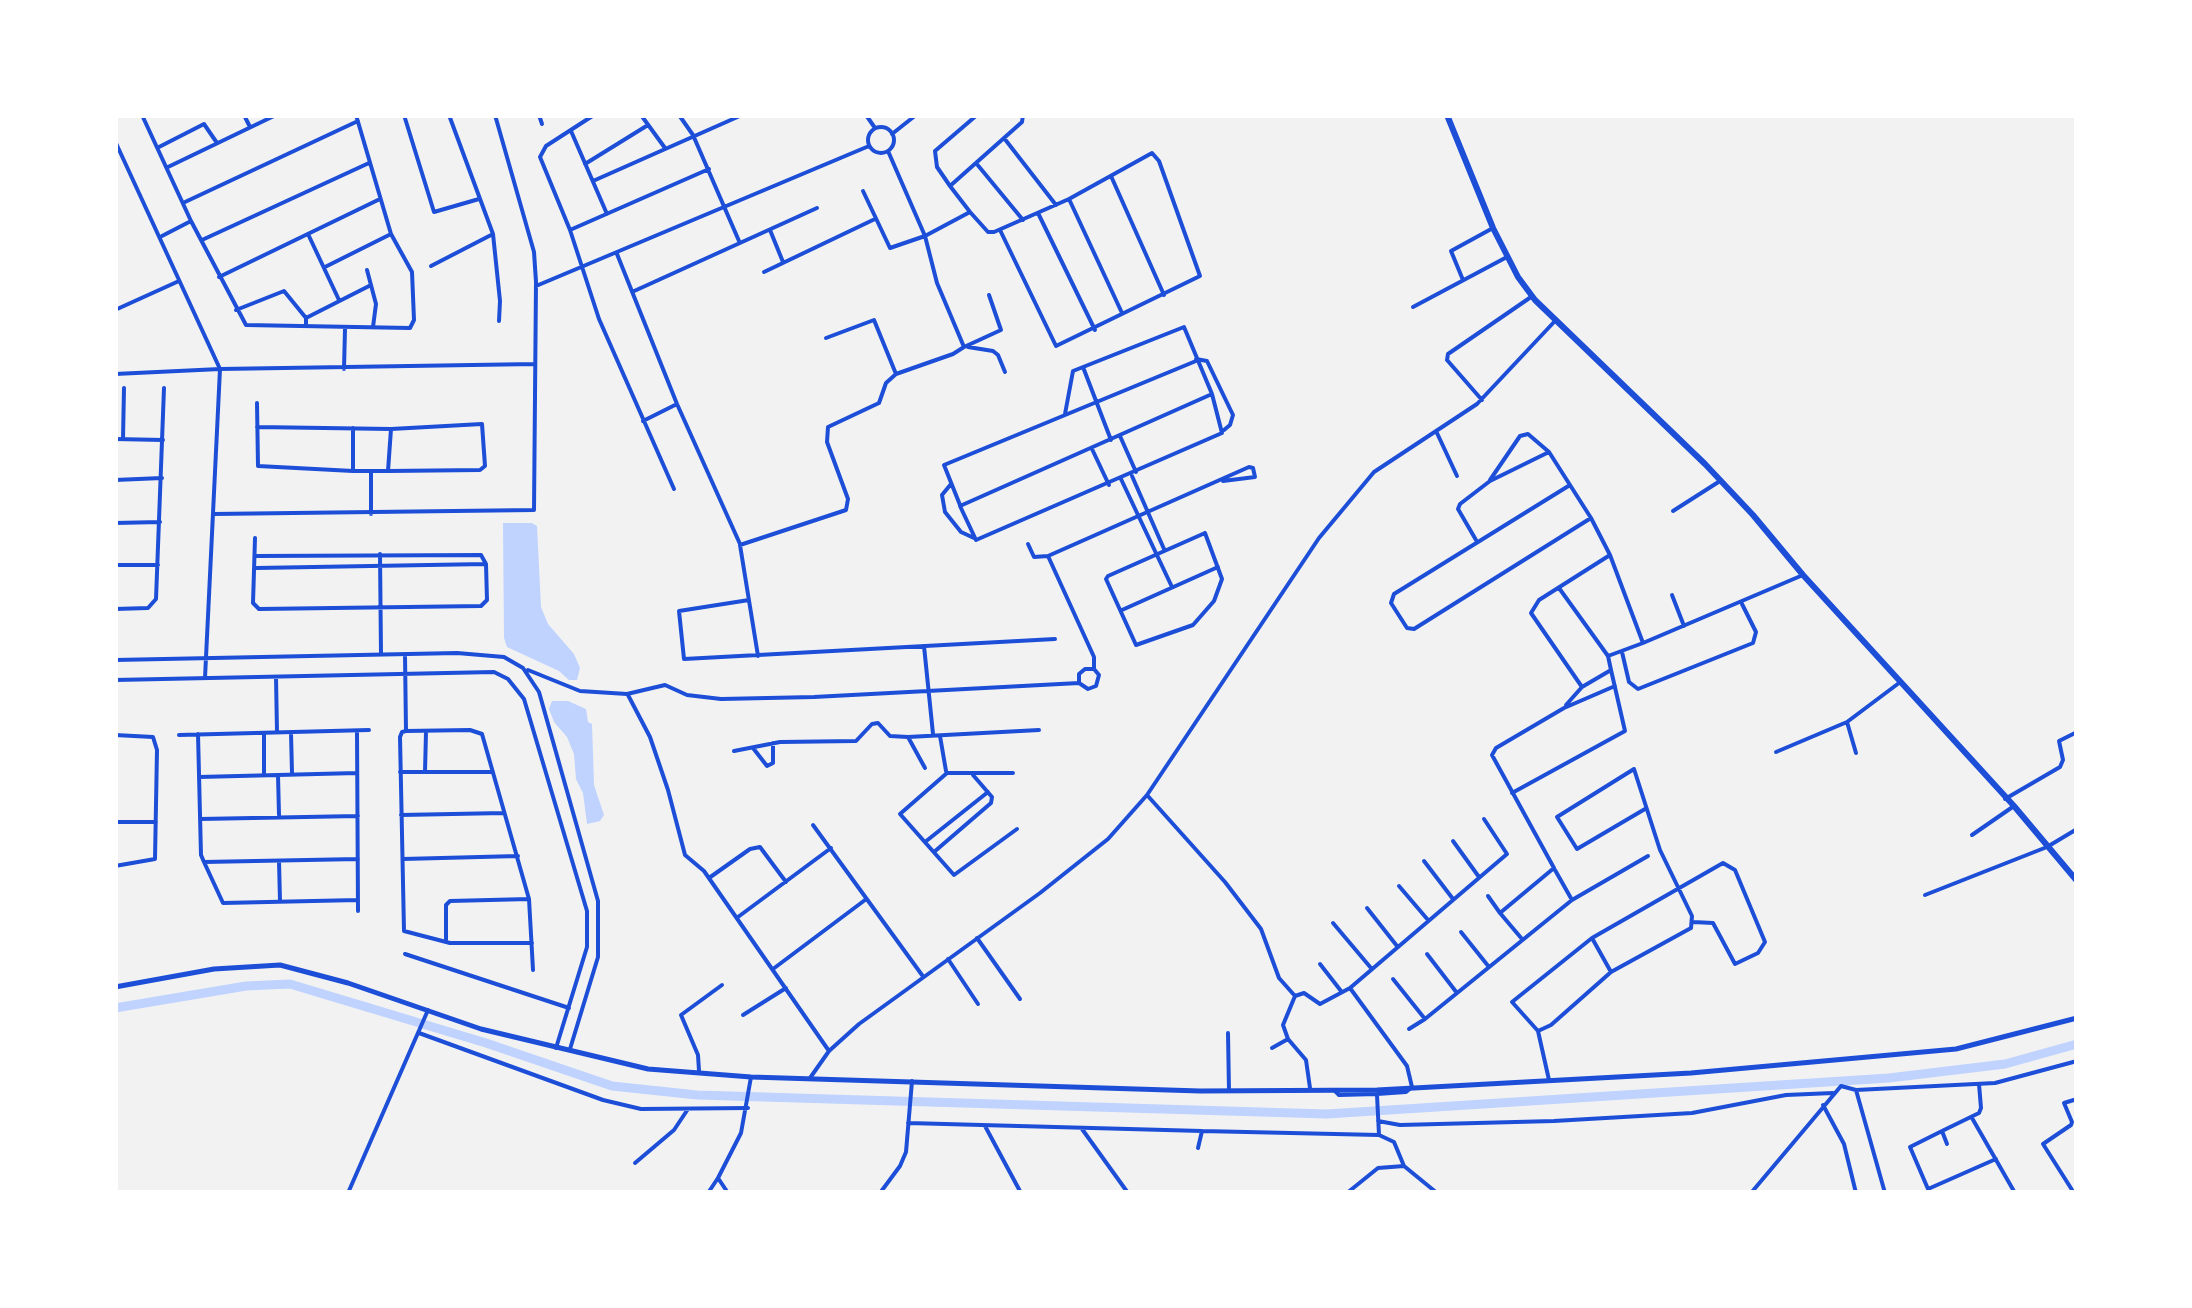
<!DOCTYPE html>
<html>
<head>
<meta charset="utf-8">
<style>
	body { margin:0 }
	#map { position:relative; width:2192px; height:1308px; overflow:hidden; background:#f2f2f2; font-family:"Fira Sans",sans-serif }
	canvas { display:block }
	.frame { position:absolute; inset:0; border:118px solid #fff; pointer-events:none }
</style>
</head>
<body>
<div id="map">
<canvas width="2192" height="1308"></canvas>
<div class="frame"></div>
</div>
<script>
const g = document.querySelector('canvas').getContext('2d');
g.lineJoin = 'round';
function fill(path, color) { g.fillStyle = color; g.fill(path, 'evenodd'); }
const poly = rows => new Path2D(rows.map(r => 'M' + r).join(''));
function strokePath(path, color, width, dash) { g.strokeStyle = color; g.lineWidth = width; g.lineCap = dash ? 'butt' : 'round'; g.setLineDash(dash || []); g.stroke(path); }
const water = poly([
	[503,523,532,523,537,526,541,607,548,624,574,654,580,668,577,680,569,680,559,671,507,647,504,638],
	[552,701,568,701,586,709,588,722,592,724,594,785,604,815,600,821,587,824,583,793,576,779,574,754,567,737,554,722,549,709]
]);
const canal = poly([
	[115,1008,246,986,290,984,486,1043,612,1086,697,1095,1327,1114,1889,1078,2005,1064,2077,1044]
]);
const minor = poly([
	[142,115,191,221,162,236],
	[244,115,250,127],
	[404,115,434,212,479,199],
	[449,115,493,234,500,301,499,321],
	[539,115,542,124],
	[594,115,546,146,540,157,570,230,599,319,674,489],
	[641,115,665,148],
	[679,115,693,135,739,241],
	[866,115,875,128],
	'868 140a13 13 0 1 1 26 0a13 13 0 1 1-26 0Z',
	[571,131,607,214],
	[892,134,916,115],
	[1004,138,1056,205],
	[115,141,220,369,535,364],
	[159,147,204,124,217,143],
	[976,163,1023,220],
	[585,164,648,125],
	[168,167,276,115],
	[1111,176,1164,295],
	[593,181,742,115],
	[950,186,937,167,935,151,977,115],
	[863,191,890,248,925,236,970,212,950,186,1022,122,1023,115],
	[1069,199,1122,313],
	[185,202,358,121],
	[970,212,988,232,994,232,1069,199,1152,153,1159,161,1200,276,1056,346,1000,230],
	[1038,213,1095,330],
	[191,221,246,325,410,328,414,320,412,272,391,234,356,115],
	[570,230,709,169],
	[770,230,783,262],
	[308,234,339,300],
	[202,240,369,163],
	[617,254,677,404,740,544],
	[431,266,493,234],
	[325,267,391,234],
	[367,270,376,304,373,327],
	[764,272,875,219],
	[219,277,380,199],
	[1463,280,1451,251,1493,228],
	[536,286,869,146],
	[632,292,817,208],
	[1413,307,1507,257],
	[115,310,179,281],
	[236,310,284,291,306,318],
	[306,326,306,318,371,285],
	[826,338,874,320,896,374],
	[964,347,1001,330,989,295],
	[968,347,993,351,998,355,1005,372],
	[1196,359,1207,361,1233,415,1230,425,1224,430],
	[1083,367,1111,440],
	[344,369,345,329],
	[115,374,220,369,205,678],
	[1212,394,1222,433,976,540,960,506,1212,394],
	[1482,400,1447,360,1448,354,1531,297],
	[257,403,258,466,353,471,353,428],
	[1065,414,1073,371,1184,327,1212,394],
	[643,421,677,404],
	[257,427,391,429,388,471,371,471,371,514],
	[1437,433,1457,476],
	[1120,436,1136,472],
	[115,439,163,440],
	[123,439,124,388],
	[1092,449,1109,485],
	[353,471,371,471],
	[388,471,480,470,485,466,482,424,391,429],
	[1132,476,1164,549],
	[1121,479,1172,587],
	[115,480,162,478],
	[1490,480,1520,436,1528,434,1549,452],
	[951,484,942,495,945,512,961,532,974,538],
	[1570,485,1394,594,1391,603,1407,628,1414,629,1591,518],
	[960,505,944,465,1196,361],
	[1673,511,1720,481],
	[213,514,534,510,536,282,534,252,495,115],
	[115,523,160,522],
	[1205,533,1222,579,1214,601,1193,625,1136,645,1106,579,1108,576,1205,533],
	[1476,540,1458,509,1460,504,1490,481,1549,452,1591,518,1610,555,1643,643,1803,575],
	[1028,544,1034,557,1048,556,1249,467,1253,468,1255,477,1223,481],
	[380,554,381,654],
	[255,556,481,555,486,564,487,600,481,606,259,609,253,603,255,538],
	[1048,556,1094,657,1094,669],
	[115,565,158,565],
	[256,568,486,564],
	[1559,588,1608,656],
	[1672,595,1684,626],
	[749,600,679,611,684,659,1055,639],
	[115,609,148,608,156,599,164,388],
	[1122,610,1218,567],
	[924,646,933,734],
	[1622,652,1629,682,1638,689,1753,643,1756,632,1742,604],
	[405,655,406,731,402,732,400,737,404,931,450,943,532,943],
	[758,656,740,545,846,510,848,499,827,442,828,427,879,403,886,383,896,374,953,354,964,347,937,283,925,236,888,151],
	[115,660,457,653,504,657,523,668,539,692,598,901,598,957,570,1049],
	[528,670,580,691,627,694,665,685,687,695,721,699,814,697,1079,683,1088,689,1096,686,1099,675,1094,669,1085,669,1079,674,1079,683],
	[276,677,277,732],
	[115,680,494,672,508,679,524,699,587,911,587,947,556,1048],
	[1582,687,1531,613,1539,600,1610,555],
	[628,695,650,737,668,790,685,855,704,871,829,1051],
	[1566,705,1582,687,1611,670,1608,656,1643,643],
	[1847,722,1856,753],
	[357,731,358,911],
	[406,731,470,730,482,734,529,899,533,970],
	[264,733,264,775],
	[291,733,292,773],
	[198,734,201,855,204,862,358,859],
	[115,735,153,737,157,750,155,859,115,866],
	[179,735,369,730],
	[940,736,946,771],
	[908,737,925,768],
	[753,748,767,766,773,763,773,743],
	[734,751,780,742,856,741,872,724,878,723,890,736,908,737,1039,730],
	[1776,752,1847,722,1899,683],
	[400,772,493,772],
	[425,772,426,732],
	[1013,773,947,773,900,814,954,875,1017,829],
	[278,775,279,815],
	[199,777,357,773],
	[1512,793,1625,731,1611,670],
	[1147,795,1225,882,1261,929,1279,978,1295,996,1283,1025,1288,1039,1306,1060,1310,1088],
	[2005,799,2060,767,2063,760,2059,741,2077,732],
	[401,815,504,813],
	[200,819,358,816],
	[115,822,156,822],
	[813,825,922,975],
	[1972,835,2014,806],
	[1453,841,1479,877],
	[925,842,988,792],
	[934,852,991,803,992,797,973,775],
	[403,859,518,856],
	[279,861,280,901],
	[1424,861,1453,899],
	[204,862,223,903,358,900],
	[1555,870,1572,900],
	[709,878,750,849,760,847,786,882],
	[1399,886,1428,920],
	[1925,895,2047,847,2077,829],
	[1488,896,1500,913],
	[1367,908,1397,946],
	[738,917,831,848],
	[1333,923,1371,968],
	[1461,932,1489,967],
	[977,938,1020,999],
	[1592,938,1611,972,1691,928,1692,916,1660,850,1634,769,1557,817,1577,849,1645,809],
	[1522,939,1500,913,1554,868,1492,755,1496,748,1564,708,1615,686],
	[446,940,446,905,450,901,529,899],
	[405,954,569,1008],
	[1427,954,1457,993],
	[948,959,978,1004],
	[1320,964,1341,991],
	[773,969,865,900],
	[1611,972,1551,1025,1538,1031,1512,1002,1592,938,1723,863,1735,870,1765,942,1758,953,1735,964,1713,923,1693,922],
	[1393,979,1425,1019,1572,900,1648,856],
	[1295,996,1304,993,1320,1004,1350,988],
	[743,1015,786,988],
	[1409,1029,1425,1019],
	[1538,1031,1549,1080],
	[419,1033,603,1100,641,1109,748,1108],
	[1228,1033,1229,1091],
	[1272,1048,1288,1039],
	[699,1071,698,1055,681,1015,722,985],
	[810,1078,829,1051,859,1024,1040,893,1108,839,1147,795,1319,538,1374,472,1477,404,1555,321],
	[1334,1090,1339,1095,1377,1094,1406,1092,1412,1087,1407,1066,1350,988,1507,854,1484,819],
	[1856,1090,1885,1193],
	[1377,1095,1379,1135],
	[1823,1105,1844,1144,1856,1193],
	[1972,1118,2015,1193],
	[1378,1121,1400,1125,1554,1121,1692,1113,1786,1095,1833,1093],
	[908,1123,1202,1131],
	[985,1126,1021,1193],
	[1082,1129,1128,1193],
	[1942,1131,1910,1147,1928,1189,1996,1159],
	[1947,1144,1942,1131,1979,1113,1981,1108,1979,1084],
	[1198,1148,1202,1131,1379,1135,1394,1142,1404,1166,1437,1193],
	[635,1163,674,1130,688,1109],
	[348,1193,428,1010],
	[708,1193,718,1178],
	[728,1193,718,1178,741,1133,751,1077],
	[880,1193,900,1166,906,1152,912,1081],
	[1347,1193,1378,1168,1404,1166],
	[1751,1193,1841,1086,1856,1090,1995,1083,2077,1061],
	[2074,1193,2043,1144,2071,1125,2072,1122,2064,1103,2077,1099]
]);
const tertiary = poly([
	[115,987,214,969,280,965,348,983,481,1029,648,1069,751,1077,1200,1091,1377,1090,1691,1073,1956,1049,2077,1018]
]);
const secondary = poly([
	[1447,115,1493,228,1518,277,1535,300,1705,464,1753,515,1803,575,2014,806,2077,881]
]);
fill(water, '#bfd3fe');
strokePath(canal, '#bfd3fe', 9);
strokePath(minor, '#1d4ed8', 4);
strokePath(tertiary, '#1d4ed8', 5);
strokePath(secondary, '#1d4ed8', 6);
</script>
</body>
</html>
